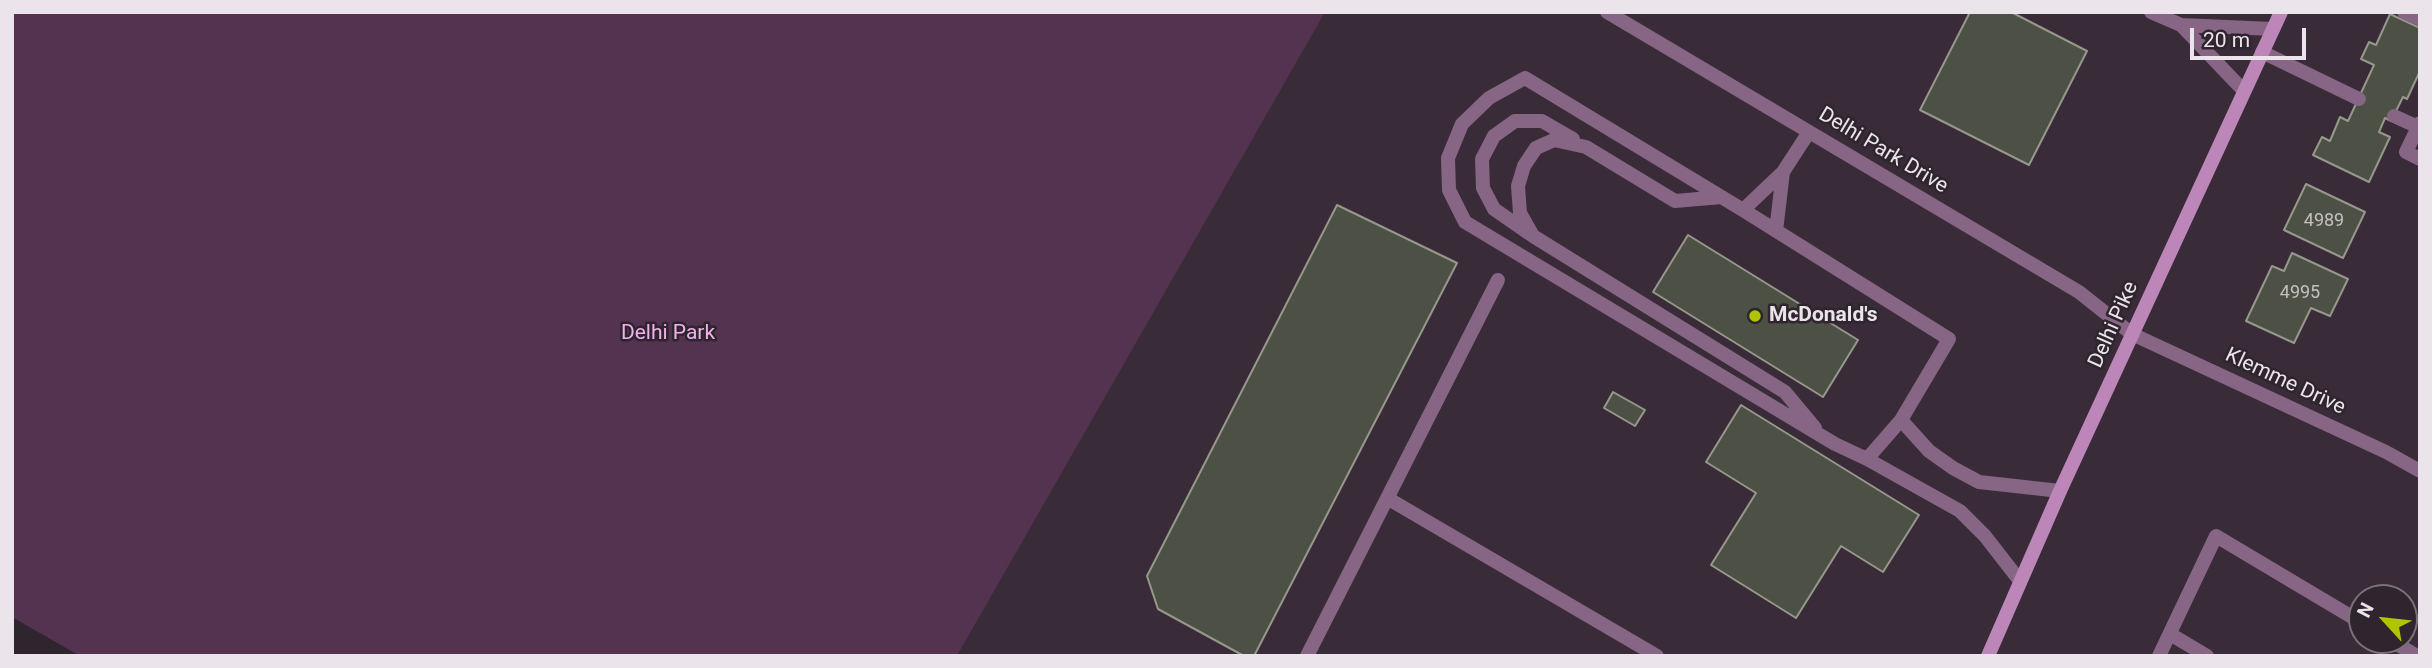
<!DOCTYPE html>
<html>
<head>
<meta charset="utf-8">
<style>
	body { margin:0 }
	#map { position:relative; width:2432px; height:668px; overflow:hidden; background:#2e252e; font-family:Roboto,sans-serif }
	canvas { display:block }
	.frame { position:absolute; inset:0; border:14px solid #ebe4ea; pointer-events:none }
	.north { position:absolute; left:2348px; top:584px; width:70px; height:70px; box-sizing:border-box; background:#2e252e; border:2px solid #7a7179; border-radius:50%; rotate:297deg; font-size:19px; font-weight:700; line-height:28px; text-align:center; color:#ebe4ea }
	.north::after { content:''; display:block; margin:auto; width:24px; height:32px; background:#b0c502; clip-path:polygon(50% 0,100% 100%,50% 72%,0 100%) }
	.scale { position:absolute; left:2190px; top:28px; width:116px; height:32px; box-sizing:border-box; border:4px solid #ebe4ea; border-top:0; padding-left:9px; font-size:21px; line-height:24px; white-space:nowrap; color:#ebe4ea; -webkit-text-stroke:5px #2e252e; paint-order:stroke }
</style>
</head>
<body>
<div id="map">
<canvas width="2432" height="668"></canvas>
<div class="frame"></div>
<div class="north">N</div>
<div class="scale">20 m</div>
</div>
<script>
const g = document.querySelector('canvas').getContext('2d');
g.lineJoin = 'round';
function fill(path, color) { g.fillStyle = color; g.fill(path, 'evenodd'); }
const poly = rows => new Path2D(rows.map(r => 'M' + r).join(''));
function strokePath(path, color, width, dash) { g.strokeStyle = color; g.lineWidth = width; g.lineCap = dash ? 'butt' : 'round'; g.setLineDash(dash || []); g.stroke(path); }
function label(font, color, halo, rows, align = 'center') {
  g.font = font + ' Roboto,sans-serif'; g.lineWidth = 5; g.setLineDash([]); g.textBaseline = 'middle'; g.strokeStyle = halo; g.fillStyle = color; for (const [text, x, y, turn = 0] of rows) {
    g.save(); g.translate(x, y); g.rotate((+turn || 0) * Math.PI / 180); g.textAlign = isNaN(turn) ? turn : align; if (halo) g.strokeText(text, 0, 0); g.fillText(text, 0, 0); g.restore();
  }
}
const built = poly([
	[1324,12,2420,12,2420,457,2415,468,2420,471,2420,656,957,656],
	[2362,598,2404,598,2404,640,2362,640]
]);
const green = poly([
	[12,12,1325,12,957,656,80,656,12,617]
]);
const building = poly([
	[1970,12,2011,12,2087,51,2029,165,1920,110,1970,12],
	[2390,14,2420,28,2420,71,2407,99,2403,97,2391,121,2385,118,2379,132,2390,137,2369,182,2313,155,2322,137,2330,141,2340,117,2348,121,2374,65,2361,59,2369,42,2376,45,2390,14],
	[2306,184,2365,212,2343,258,2284,230,2306,184],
	[1337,205,1457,263,1254,656,1244,656,1158,609,1147,576,1337,205],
	[1688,235,1858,340,1823,397,1653,292,1688,235],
	[2292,253,2348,279,2330,316,2311,308,2294,343,2246,321,2272,266,2284,271,2292,253],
	[1613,392,1645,410,1635,426,1604,408,1613,392],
	[1741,405,1919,515,1883,572,1841,546,1796,618,1711,565,1756,493,1706,462,1741,405]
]);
const lane = poly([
	[2151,12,2181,25,2244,91],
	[2404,12,2420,19],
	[2181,25,2273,29],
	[2262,52,2359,99],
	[2394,116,2418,127],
	[2420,123,2406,152,2420,159],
	[1722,197,1675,201,1586,147,1554,140,1536,148,1524,166,1518,186,1520,213,1533,236,1785,392,1815,428],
	[1743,210,1783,172,1809,132],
	[1776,231,1783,172],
	[1530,234,1494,209,1483,188,1482,159,1494,136,1515,121,1542,121,1573,139],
	[1901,420,1929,451,1953,468,1979,482,2060,491],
	[1867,459,1901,420,1949,339,1743,210,1525,78,1489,98,1462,124,1448,158,1449,190,1465,222,1835,444,1867,459,1960,511,1985,536,2020,581],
	[1387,498,1657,656],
	[2170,634,2207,656],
	[2390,640,2417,656],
	[1307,656,1498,280],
	[2159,656,2216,536,2362,623]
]);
const street = poly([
	[1607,12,2079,292,2132,334,2386,452,2420,471]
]);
const secondary = poly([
	[1988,656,2060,491,2281,12]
]);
const markers = [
	[1755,316,7,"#b0c502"]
];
const numberNames = [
	["4989",2324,221],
	["4995",2300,293]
];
const streetNames = [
	["Delhi Park Drive",1883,151,31],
	["Delhi Pike",2114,325,-66],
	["Klemme Drive",2285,382,25]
];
const poiNames = [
	["McDonald's",1769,316]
];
const parkNames = [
	["Delhi Park",668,334]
];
fill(built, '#3a2b39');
fill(green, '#533350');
fill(building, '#4d5044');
strokePath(building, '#95988a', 2);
strokePath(lane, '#876584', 14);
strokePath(street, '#876584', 14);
strokePath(secondary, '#bc87b8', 14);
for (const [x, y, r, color] of markers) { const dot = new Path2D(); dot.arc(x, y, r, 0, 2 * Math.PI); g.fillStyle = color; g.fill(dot); strokePath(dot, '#2e252e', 2.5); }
label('18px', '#c4bfc0', null, numberNames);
label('21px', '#ebe4ea', '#2e252e', streetNames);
label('bold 21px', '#ebe4ea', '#2e252e', poiNames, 'left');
label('21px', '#f2b1ed', '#2e252e', parkNames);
</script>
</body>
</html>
